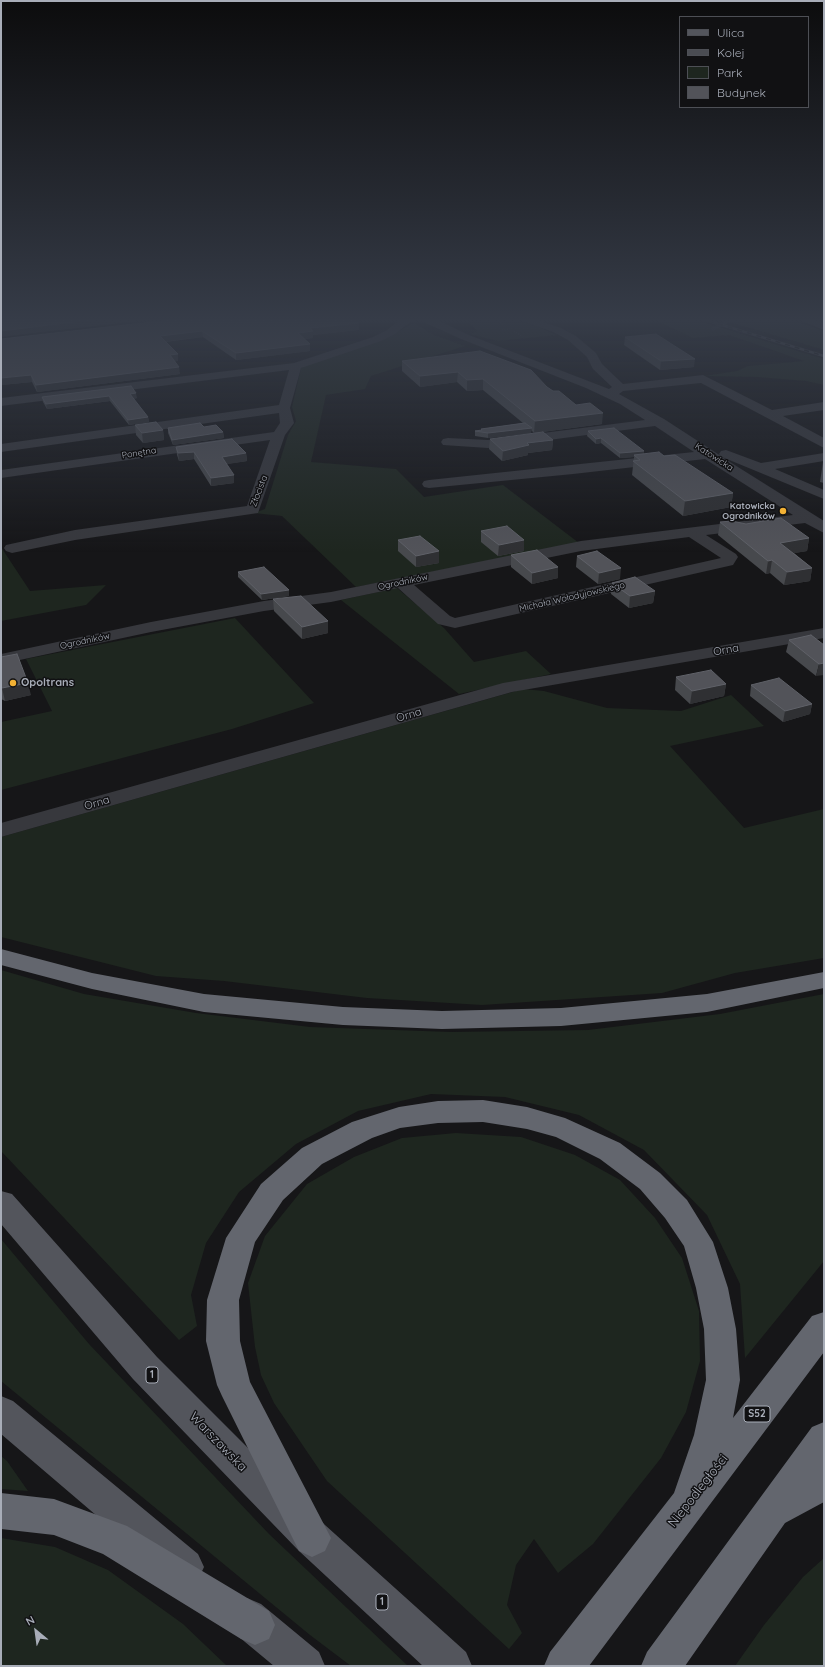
<!DOCTYPE html>
<html>
<head>
<meta charset="utf-8">
<style>
	body { margin:0 }
	#map { position:relative; width:825px; height:1667px; overflow:hidden; background:#161618; font-family:Quicksand,sans-serif }
	canvas { display:block }
	.frame { position:absolute; inset:0; border:2px solid #a8adb8; pointer-events:none }
	.legend { position:absolute; left:679px; top:16px; width:130px; height:92px; box-sizing:border-box; background:#111113; border:1px solid #4d4f55; margin:0; padding:5px 7px; list-style:none; font-size:12px; color:#a8adb8 }
	.legend li { display:flex; align-items:center; gap:8px; height:20px }
	.legend b { width:20px; border:1px solid #4d4f55 }
	.north { position:absolute; left:16px; top:1611px; width:40px; height:40px; -webkit-text-stroke:3px #111113; paint-order:stroke; rotate:331deg; font-size:11px; font-weight:700; line-height:16px; text-align:center; color:#a8adb8 }
	.north::after { content:''; display:block; margin:auto; width:14px; height:18px; background:#a8adb8; clip-path:polygon(50% 0,100% 100%,50% 72%,0 100%) }
</style>
</head>
<body>
<div id="map">
<canvas width="825" height="1667"></canvas>
<div class="frame"></div>
<ul class="legend">
<li><b style="height:5px;background:#53555c"></b>Ulica</li>
<li><b style="height:5px;background:#4a4c52"></b>Kolej</li>
<li><b style="height:11px;background:#1e261f"></b>Park</li>
<li><b style="height:11px;background:#525359"></b>Budynek</li>
</ul>
<div class="north">N</div>
</div>
<script>
const g = document.querySelector('canvas').getContext('2d');
g.lineJoin = 'round';
function fill(path, color) { g.fillStyle = color; g.fill(path, 'evenodd'); }
const poly = rows => new Path2D(rows.map(r => 'M' + r).join(''));
function strokePath(path, color, width, dash) { g.strokeStyle = color; g.lineWidth = width; g.lineCap = dash ? 'butt' : 'round'; g.setLineDash(dash || []); g.stroke(path); }
function label(font, color, halo, rows, align = 'center') {
  g.font = font + ' Quicksand,sans-serif'; g.lineWidth = 3; g.setLineDash([]); g.textBaseline = 'middle'; g.strokeStyle = halo; g.fillStyle = color; for (const [text, x, y, turn = 0] of rows) {
    g.save(); g.translate(x, y); g.rotate((+turn || 0) * Math.PI / 180); g.textAlign = isNaN(turn) ? turn : align; if (halo) g.strokeText(text, 0, 0); g.fillText(text, 0, 0); g.restore();
  }
}
const green = poly([
	[501,318,509,318,536,326,557,335,498,341,469,334,477,331,469,322],
	[651,318,689,318,824,359,824,385,806,381,757,377,704,376,737,371,748,366,804,361,729,335,693,338],
	[716,318,786,318,824,331,824,350],
	[414,323,434,335,465,346,371,376,365,389,326,395,311,462,396,469,424,497,503,485,579,543,356,587,282,516,254,513,265,509,288,435,296,421,292,407,301,368,308,364,382,340],
	[1,547,30,591,106,585,86,605,1,621],
	[397,588,444,628,474,662,526,651,551,674,459,694,341,600],
	[235,618,314,703,232,729,1,790,1,722,52,711,26,659],
	[523,689,544,691,607,708,681,711,731,695,764,726,670,746,744,828,824,809,824,958,735,973,662,993,482,1005,367,998,224,981,156,976,1,937,1,837],
	[1,970,84,994,196,1013,310,1027,451,1032,588,1030,720,1014,824,994,824,1261,745,1358,740,1284,707,1215,644,1150,579,1115,505,1097,431,1094,358,1111,296,1144,239,1192,206,1243,191,1295,197,1326,179,1340,1,1151],
	[456,1133,521,1137,575,1155,620,1180,655,1218,682,1258,699,1311,700,1361,686,1412,661,1458,593,1544,558,1573,534,1539,516,1565,507,1605,522,1633,509,1649,327,1481,274,1403,261,1375,255,1347,248,1283,265,1236,307,1184,354,1157,402,1138],
	[1,1239,89,1344,269,1534,408,1666,351,1666,310,1635,1,1381],
	[1,1456,7,1461,28,1491,1,1489],
	[1,1538,55,1547,108,1570,183,1624,227,1666,1,1666],
	[824,1558,824,1666,735,1666,764,1625,803,1577]
]);
const stream = poly([
	[713,329,734,318]
]);
const path = poly([
	[498,321,505,325],
	[502,330,510,329],
	[514,331,521,336]
]);
const minor = poly([
	[402,318,433,318,469,335,609,389,612,387,593,369,587,357,568,340,553,332,514,318,531,318,561,328,576,336,596,353,602,364,623,384,703,375,772,410,824,402,824,410,783,416,824,438,824,448,701,383,623,391,619,394,664,419,721,456,719,454,721,451,726,450,761,463,824,453,824,461,775,469,824,490,824,499,722,457,824,521,824,533,805,523,706,535,736,554,738,557,733,565,455,628,438,624,398,588,331,602,264,611,151,632,1,664,1,654,151,622,264,601,331,592,581,541,793,515,705,459,573,474,429,488,424,487,422,484,424,481,429,480,694,452,655,426,488,448,443,445,441,442,443,439,448,438,488,440,645,420,620,404,586,388,461,339,419,320,409,323,395,334,381,341,301,368,290,408,294,423,285,435,258,513,75,540,12,553,6,551,4,548,6,545,75,530,247,506,270,440,1,478,1,470,274,432,280,423,279,413,1,452,1,444,279,405,289,370,1,406,1,398,294,363,373,337,387,330,402,318],
	[689,537,721,558,455,618,450,616,414,585,581,551,689,537],
	[794,318,810,318,824,323,824,330,794,318],
	[824,628,824,638,512,692,1,837,1,823,503,683,824,628]
]);
const major = poly([
	[1,1191,12,1194,157,1357,325,1525,466,1652,472,1666,423,1666,299,1551,133,1379,1,1224,1,1191],
	[1,1396,13,1401,198,1554,204,1567,198,1580,185,1586,172,1580,1,1434,1,1396],
	[247,1598,261,1604,319,1652,325,1666,274,1666,233,1632,227,1618,233,1604,247,1598]
]);
const highway = poly([
	[1,949,92,973,204,994,343,1007,442,1011,561,1008,707,994,824,972,824,988,707,1012,561,1026,442,1029,343,1025,204,1012,92,989,1,965,1,949],
	[483,1100,527,1107,565,1118,620,1143,660,1173,687,1200,713,1242,728,1288,736,1329,740,1380,733,1418,812,1316,824,1312,824,1352,589,1666,544,1666,550,1652,674,1493,694,1435,706,1380,704,1329,696,1288,684,1246,665,1218,640,1189,600,1159,556,1137,527,1129,483,1122,438,1123,400,1128,372,1138,322,1164,283,1200,255,1242,239,1300,240,1341,250,1382,331,1538,325,1551,312,1557,299,1551,222,1396,217,1385,206,1341,207,1300,226,1238,261,1184,302,1148,352,1122,399,1107,438,1101,483,1100],
	[824,1422,824,1502,785,1523,685,1666,641,1666,647,1652,812,1427,824,1422],
	[1,1493,54,1499,127,1526,269,1611,275,1625,269,1639,255,1645,241,1639,103,1554,54,1535,1,1529,1,1493]
]);
const rail = poly([
	[699,318,824,356]
]);
const wall = poly([
	[188,318,359,330,313,335,313,338,304,339,310,344,310,351,236,360,203,337,166,342,178,361,175,361,180,374,37,392,32,382,1,385],
	[625,337,694,367,660,370,624,345],
	[402,361,547,387,553,391,576,405,602,424,534,433,531,430,531,433,488,438,475,436,475,431,481,430,481,429,523,423,483,390,467,391,457,382,420,387,402,371],
	[131,386,137,398,133,399,148,417,149,422,129,425,110,401,47,409,43,402,42,397],
	[135,425,163,430,164,440,143,443,136,435],
	[204,427,223,432,224,438,173,445,168,433,168,428],
	[588,431,644,454,664,456,733,493,731,507,683,516,632,475,634,457,620,458,601,443,596,444,587,436],
	[490,439,553,440,552,450,528,453,528,455,502,461,489,449],
	[176,447,246,453,247,461,226,464,234,483,211,486,194,459,179,461,177,455],
	[823,462,824,462,824,483,820,482],
	[720,522,809,538,807,551,794,553,812,568,810,581,784,585,770,573,766,574,718,535],
	[481,531,524,551,498,556,481,542],
	[398,540,439,551,439,563,416,567,398,551],
	[511,555,558,567,558,578,532,584,511,567],
	[577,556,620,579,598,584,576,567],
	[238,572,289,596,262,600,238,577],
	[612,583,655,591,653,603,629,608,611,594],
	[273,599,328,621,328,633,302,639,274,611],
	[789,640,824,645,816,676,786,652],
	[1,657,31,695,5,701,1,699],
	[676,677,726,684,724,696,690,704,675,690],
	[751,685,812,704,810,714,783,722,750,696]
]);
const shadedWall = poly([
	[105,318,163,318,1,337,1,331],
	[471,318,483,318,471,320],
	[359,323,359,330,313,335,313,338,298,340,298,333,310,328],
	[202,331,203,337,161,342,160,336],
	[310,344,310,351,236,360,236,353],
	[178,354,178,361,170,362,170,355],
	[695,359,694,367,660,370,661,361],
	[179,367,180,374,37,392,36,385],
	[458,372,457,382,420,387,420,376],
	[31,375,32,382,1,385,1,378],
	[483,379,483,390,467,391,467,380],
	[136,393,137,398,130,399,130,394],
	[109,396,110,401,47,409,46,404],
	[603,413,602,424,534,433,535,421],
	[148,417,149,422,129,425,128,420],
	[532,428,531,433,488,438,488,433],
	[163,430,164,440,143,443,142,433],
	[223,432,224,438,173,445,172,440],
	[601,438,601,443,596,444,596,439],
	[553,440,552,450,528,453,528,455,502,461,503,451,527,443],
	[644,451,644,456,634,455,634,457,620,458,620,453],
	[194,452,194,459,179,461,178,453],
	[246,453,247,461,222,465,222,457],
	[234,475,234,483,211,486,211,478],
	[733,493,731,507,683,516,685,501],
	[809,538,807,551,778,556,780,543],
	[524,540,524,551,498,556,499,545],
	[439,551,439,563,416,567,416,556],
	[772,560,770,573,766,574,768,561],
	[558,567,558,578,532,584,532,573],
	[621,568,620,579,598,584,599,573],
	[812,568,810,581,784,585,787,572],
	[289,590,289,596,262,600,261,594],
	[655,591,653,603,629,608,630,596],
	[328,621,328,633,302,639,302,627],
	[824,663,824,675,816,676,819,664],
	[28,683,31,695,5,701,2,688],
	[726,684,724,696,690,704,692,691],
	[812,704,810,714,783,722,785,711]
]);
const building = poly([
	[16,318,105,318,1,331,1,320,16,318],
	[188,318,352,318,359,323,310,328,313,331,298,333,310,344,236,353,202,331,160,336,178,354,170,355,179,367,36,385,31,375,1,378,1,339,188,318],
	[656,334,695,359,661,361,625,337,656,334],
	[480,351,531,370,547,387,553,391,559,391,576,405,590,403,603,413,535,421,483,379,467,380,458,372,420,376,402,361,480,351],
	[131,386,136,393,130,394,148,417,128,420,109,396,46,404,42,397,131,386],
	[156,422,163,430,142,433,135,425,156,422],
	[200,423,204,427,216,425,223,432,172,440,168,428,200,423],
	[525,423,532,428,488,433,475,431,482,430,481,429,525,423],
	[614,428,644,451,620,453,601,438,596,439,588,431,614,428],
	[543,432,553,440,527,443,529,445,503,451,490,439,543,432],
	[232,439,246,453,222,457,234,475,211,478,194,452,178,453,176,447,232,439],
	[659,452,664,456,675,455,733,493,685,501,633,461,640,460,634,455,659,452],
	[781,518,809,538,780,543,812,568,787,572,772,560,768,561,720,522,732,521,746,524,781,518],
	[507,526,524,540,499,545,481,531,507,526],
	[420,536,439,551,416,556,398,540,420,536],
	[537,550,558,567,532,573,511,555,537,550],
	[597,551,621,568,599,573,577,556,597,551],
	[264,567,289,590,261,594,238,572,264,567],
	[635,577,655,591,630,596,612,583,635,577],
	[301,596,328,621,302,627,273,599,301,596],
	[811,635,824,645,824,663,819,664,789,640,811,635],
	[17,654,28,683,2,688,1,688,1,657,17,654],
	[711,670,726,684,692,691,676,677,711,670],
	[779,678,812,704,785,711,751,685,779,678]
]);
const markers = [
	[783,511,4,"#f2b134"],
	[13,683,4,"#f2b134"]
];
const farStreetnames = [
	["Ponętna",139,453,-9],
	["Katowicka",714,457,33],
	["Złocista",259,491,-69],
	["Ogrodników",403,582,-12],
	["Michała Wołodyjowskiego",572,597,-13],
	["Ogrodników",85,641,-12]
];
const farPoinames = [
	["Katowicka",775,506],
	["Ogrodników",775,516]
];
const shields = [
	[152,1375,12],
	[757,1414,26],
	[382,1602,12]
];
const shieldNames = [
	["1",152,1375],
	["S52",757,1414],
	["1",382,1602]
];
const streetNames = [
	["Orna",726,650,-10],
	["Orna",409,715,-16],
	["Orna",97,803,-16]
];
const poiNames = [
	["Opoltrans",21,683]
];
const nearStreetnames = [
	["Warszawska",218,1442,46],
	["Niepodległości",698,1491,-52]
];
fill(green, '#1e261f');
strokePath(stream, '#2c353c', 3.5);
strokePath(path, '#3d3f44', 1.5, [1, 1.5]);
fill(minor, '#37383d');
fill(major, '#53555c');
fill(highway, '#63666e');
strokePath(rail, '#4a4c52', 2.5);
strokePath(rail, '#111113', 1.5, [5]);
fill(wall, '#47494d');
fill(shadedWall, '#2f3033');
fill(building, '#525359');
strokePath(building, '#5f6168', 1);
const sky = g.createLinearGradient(0, 0, 0, 552);
sky.addColorStop(0, '#0c0c0d');
sky.addColorStop(0.58, '#363c48');
sky.addColorStop(1, '#363c4800');
g.fillStyle = sky;
g.fillRect(0, 0, 825, 552);
for (const [x, y, r, color] of markers) { const dot = new Path2D(); dot.arc(x, y, r, 0, 2 * Math.PI); g.fillStyle = color; g.fill(dot); strokePath(dot, '#111113', 1.5); }
label('9px', '#a8adb8', '#111113', farStreetnames);
label('bold 9px', '#a8adb8', '#111113', farPoinames, 'right');
for (const [x, y, w] of shields) { const box = new Path2D(); box.roundRect(x - w / 2, y - 8, w, 16, 3); g.fillStyle = '#111113'; g.fill(box); strokePath(box, '#a8adb8', 1); }
label('bold 10px', '#a8adb8', null, shieldNames);
label('11px', '#a8adb8', '#111113', streetNames);
label('bold 11px', '#a8adb8', '#111113', poiNames, 'left');
label('13px', '#a8adb8', '#111113', nearStreetnames);
</script>
</body>
</html>
